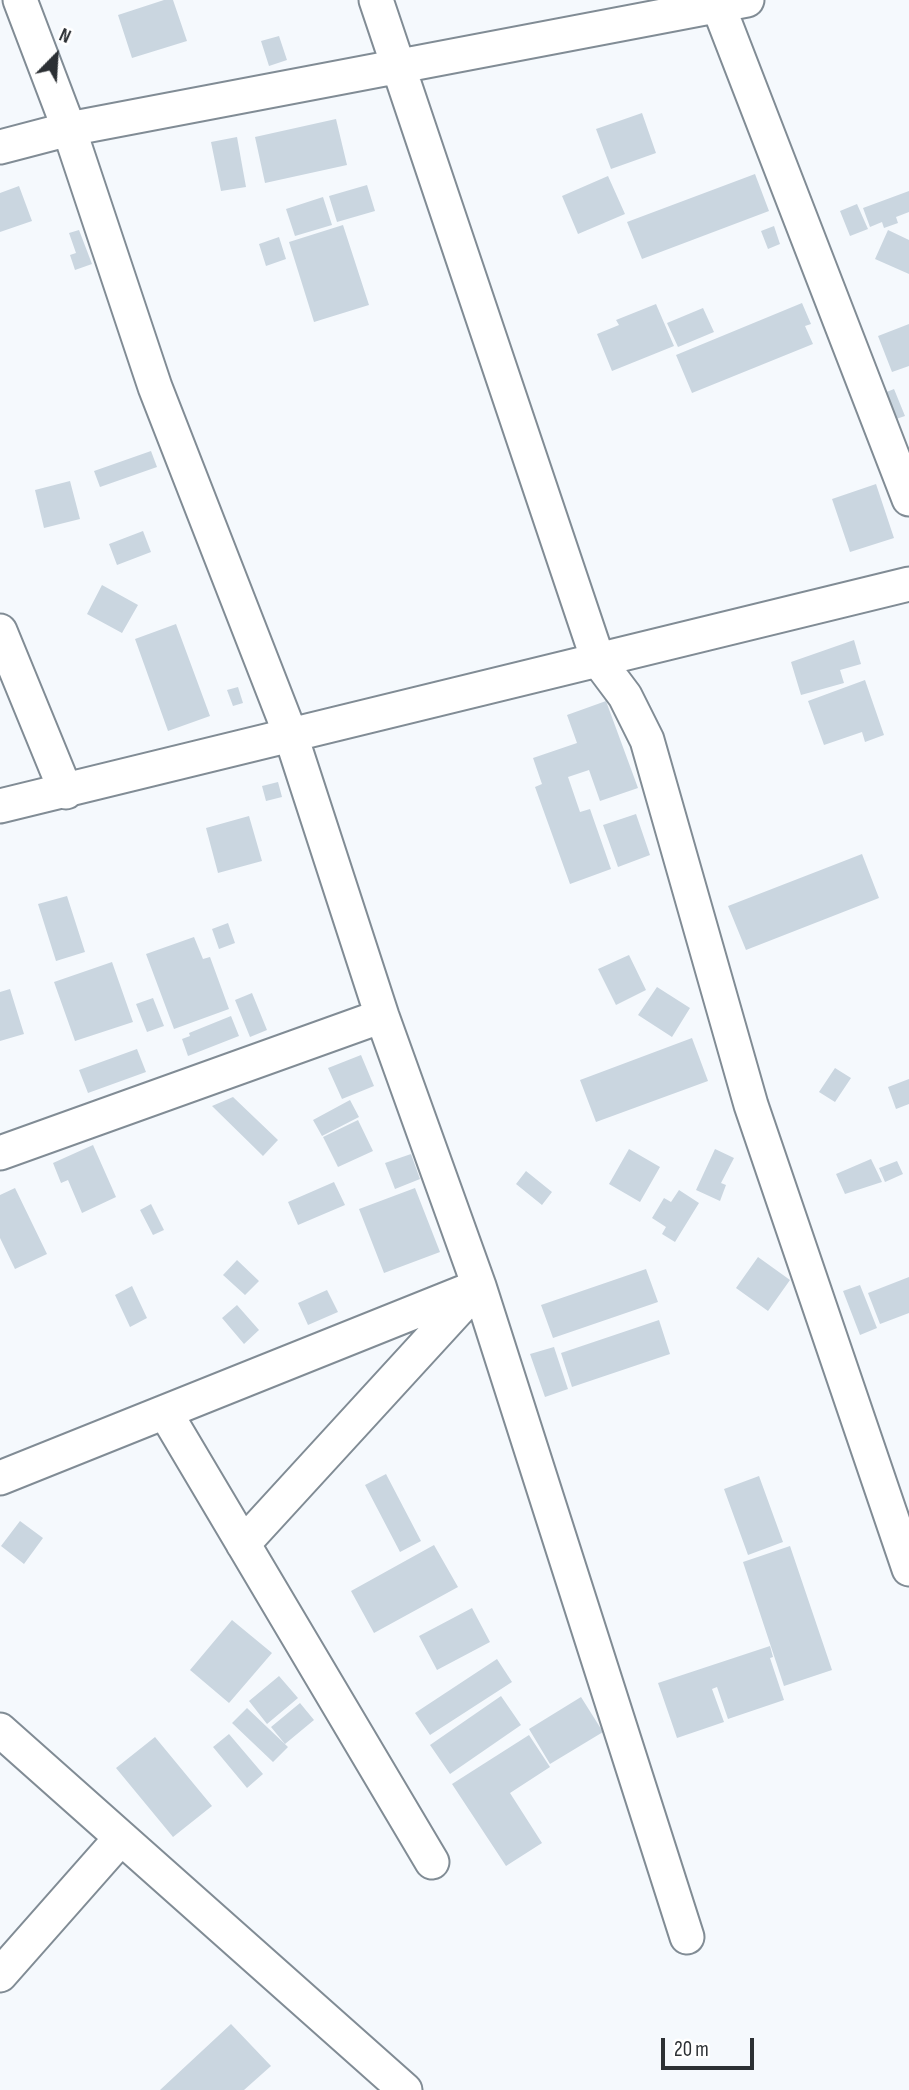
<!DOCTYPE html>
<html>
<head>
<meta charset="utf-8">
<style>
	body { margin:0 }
	#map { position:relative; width:909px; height:2090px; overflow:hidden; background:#f5f9fd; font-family:"Sofia Sans Condensed",sans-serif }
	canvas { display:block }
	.north { position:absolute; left:21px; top:21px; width:70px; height:70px; -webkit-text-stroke:5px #fff; paint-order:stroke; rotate:24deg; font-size:19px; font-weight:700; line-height:28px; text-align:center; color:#2c3034 }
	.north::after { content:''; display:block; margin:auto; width:24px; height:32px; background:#2c3034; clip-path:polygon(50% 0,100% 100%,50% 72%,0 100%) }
	.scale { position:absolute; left:661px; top:2038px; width:93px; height:32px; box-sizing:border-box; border:4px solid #2c3034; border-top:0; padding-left:9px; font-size:21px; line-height:24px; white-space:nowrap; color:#2c3034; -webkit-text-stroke:5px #fff; paint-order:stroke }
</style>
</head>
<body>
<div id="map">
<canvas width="909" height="2090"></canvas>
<div class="north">N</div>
<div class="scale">20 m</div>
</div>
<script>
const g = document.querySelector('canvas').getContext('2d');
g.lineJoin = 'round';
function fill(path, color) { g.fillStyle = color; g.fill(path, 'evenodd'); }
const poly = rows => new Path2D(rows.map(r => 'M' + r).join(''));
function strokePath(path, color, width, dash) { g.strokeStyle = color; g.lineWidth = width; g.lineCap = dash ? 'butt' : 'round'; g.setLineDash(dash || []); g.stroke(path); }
const building = poly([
	[164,0,173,0,187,41,132,58,118,15],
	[279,36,287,60,269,66,261,41],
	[642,113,656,153,611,169,596,129],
	[336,119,347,165,265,183,255,137],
	[237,137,246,187,221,191,211,142],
	[755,174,769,211,642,259,627,222],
	[608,176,625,214,578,234,562,196],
	[367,185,375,211,337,222,329,196],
	[19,186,32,221,0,232,0,193],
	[909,191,909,212,896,217,898,223,884,228,882,222,870,227,863,208],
	[323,197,332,225,295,236,286,209],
	[857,204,868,229,850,236,840,211],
	[343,225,369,305,314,322,289,242],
	[774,226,780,244,768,249,761,231],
	[79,230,92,264,75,270,70,255,76,253,69,233],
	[888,230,909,240,909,274,875,259],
	[279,237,286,259,266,266,259,244],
	[802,303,811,324,805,326,813,344,692,393,676,355],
	[656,304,674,346,612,371,597,334,619,325,616,320],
	[703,308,714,332,678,347,667,323],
	[909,324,909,366,892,372,878,336],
	[894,389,905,416,890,421,879,395],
	[151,451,157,467,100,487,94,471],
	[70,481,80,519,44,528,35,490],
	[876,484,894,538,850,552,832,499],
	[143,531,151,552,117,565,109,544],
	[102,585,138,605,122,633,87,614],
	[176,624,210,716,168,731,135,639],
	[854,640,861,664,840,670,844,683,801,695,791,662],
	[865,680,884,735,865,742,862,732,824,745,808,701],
	[238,687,243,703,233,706,227,690],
	[606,701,638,788,600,801,589,770,568,777,580,812,590,809,611,869,570,884,535,787,542,784,533,758,577,743,567,715],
	[278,782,282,797,266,801,262,786],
	[636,814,650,855,618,867,603,825],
	[249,816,262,861,218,873,206,828],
	[862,854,879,898,746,950,728,906],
	[67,896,85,952,56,961,38,904],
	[228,923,235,943,219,949,212,929],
	[194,937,203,959,210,957,229,1009,174,1029,146,954],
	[629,955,646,990,616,1005,598,969],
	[112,962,133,1022,75,1041,54,982],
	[657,987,690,1008,672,1037,638,1015],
	[10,989,24,1034,0,1041,0,992],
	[252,993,267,1030,250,1037,235,1000],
	[153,998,164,1026,147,1032,136,1004],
	[231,1016,239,1036,188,1056,182,1039,190,1036,189,1033],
	[692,1038,708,1081,596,1122,580,1080],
	[137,1049,146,1072,88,1093,79,1070],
	[361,1055,374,1086,342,1099,328,1068],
	[835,1068,851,1078,835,1102,819,1092],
	[909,1079,909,1104,896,1109,888,1087],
	[233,1097,278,1140,263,1156,212,1106],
	[350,1100,359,1117,322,1136,313,1120],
	[358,1120,373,1151,338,1167,323,1137],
	[93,1145,116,1197,82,1213,68,1180,61,1183,53,1163],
	[629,1149,660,1167,640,1202,609,1184],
	[715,1149,734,1158,721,1183,726,1185,720,1201,696,1190],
	[411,1154,420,1179,395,1189,385,1163],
	[871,1159,882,1182,845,1194,836,1174],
	[897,1161,903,1174,885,1182,879,1168],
	[526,1171,552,1192,542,1205,516,1184],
	[334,1182,345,1205,298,1225,288,1202],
	[15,1188,47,1254,15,1269,0,1238,0,1195],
	[415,1188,440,1252,384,1273,359,1209],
	[679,1190,699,1203,675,1242,662,1234,666,1227,652,1218,664,1198,671,1202],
	[151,1204,164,1230,153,1235,140,1210],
	[758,1257,790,1280,768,1311,736,1288],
	[237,1260,259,1281,245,1295,223,1275],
	[646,1269,658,1302,553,1338,541,1305],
	[909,1277,909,1313,880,1324,868,1293],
	[860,1285,877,1328,860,1335,843,1291],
	[132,1286,147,1318,130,1327,115,1295],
	[327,1290,338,1312,308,1325,298,1303],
	[237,1305,259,1330,244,1344,222,1318],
	[659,1320,670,1354,572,1387,561,1353],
	[554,1347,568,1389,545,1397,530,1354],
	[386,1474,421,1541,400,1552,365,1485],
	[759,1476,783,1542,748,1555,724,1489],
	[20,1521,43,1538,24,1564,1,1546],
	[434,1545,458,1587,374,1633,351,1591],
	[790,1546,832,1670,784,1686,743,1562],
	[472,1608,490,1642,437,1670,419,1636],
	[232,1620,272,1653,229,1703,190,1670],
	[770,1646,773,1657,770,1658,784,1700,728,1719,717,1687,712,1689,724,1722,677,1738,658,1683],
	[497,1659,512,1682,430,1735,415,1713],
	[279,1676,298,1698,267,1724,249,1701],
	[501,1696,521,1725,450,1774,430,1745],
	[581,1697,603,1732,550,1764,529,1729],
	[300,1703,314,1720,285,1744,271,1727],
	[247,1708,288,1747,273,1762,232,1723],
	[229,1734,263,1774,247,1788,213,1747],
	[529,1735,550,1767,510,1793,542,1843,506,1866,452,1784],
	[155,1737,212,1806,173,1837,116,1768],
	[231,2024,271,2066,244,2090,160,2090]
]);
const street = poly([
	[20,0,69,129,155,387,291,736,382,1016,479,1286,687,1937],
	[376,0,598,660,625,696,647,740,751,1105,909,1569],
	[716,0,909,499],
	[0,147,69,129,747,0],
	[0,631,66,792],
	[0,806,909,584],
	[0,1153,382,1016],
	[165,1412,432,1862],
	[0,1478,479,1286],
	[243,1544,473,1293],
	[0,1730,405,2090],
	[0,1975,120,1839]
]);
fill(building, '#cad6e0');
strokePath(street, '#818c95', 37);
strokePath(street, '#fff', 33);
</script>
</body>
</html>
